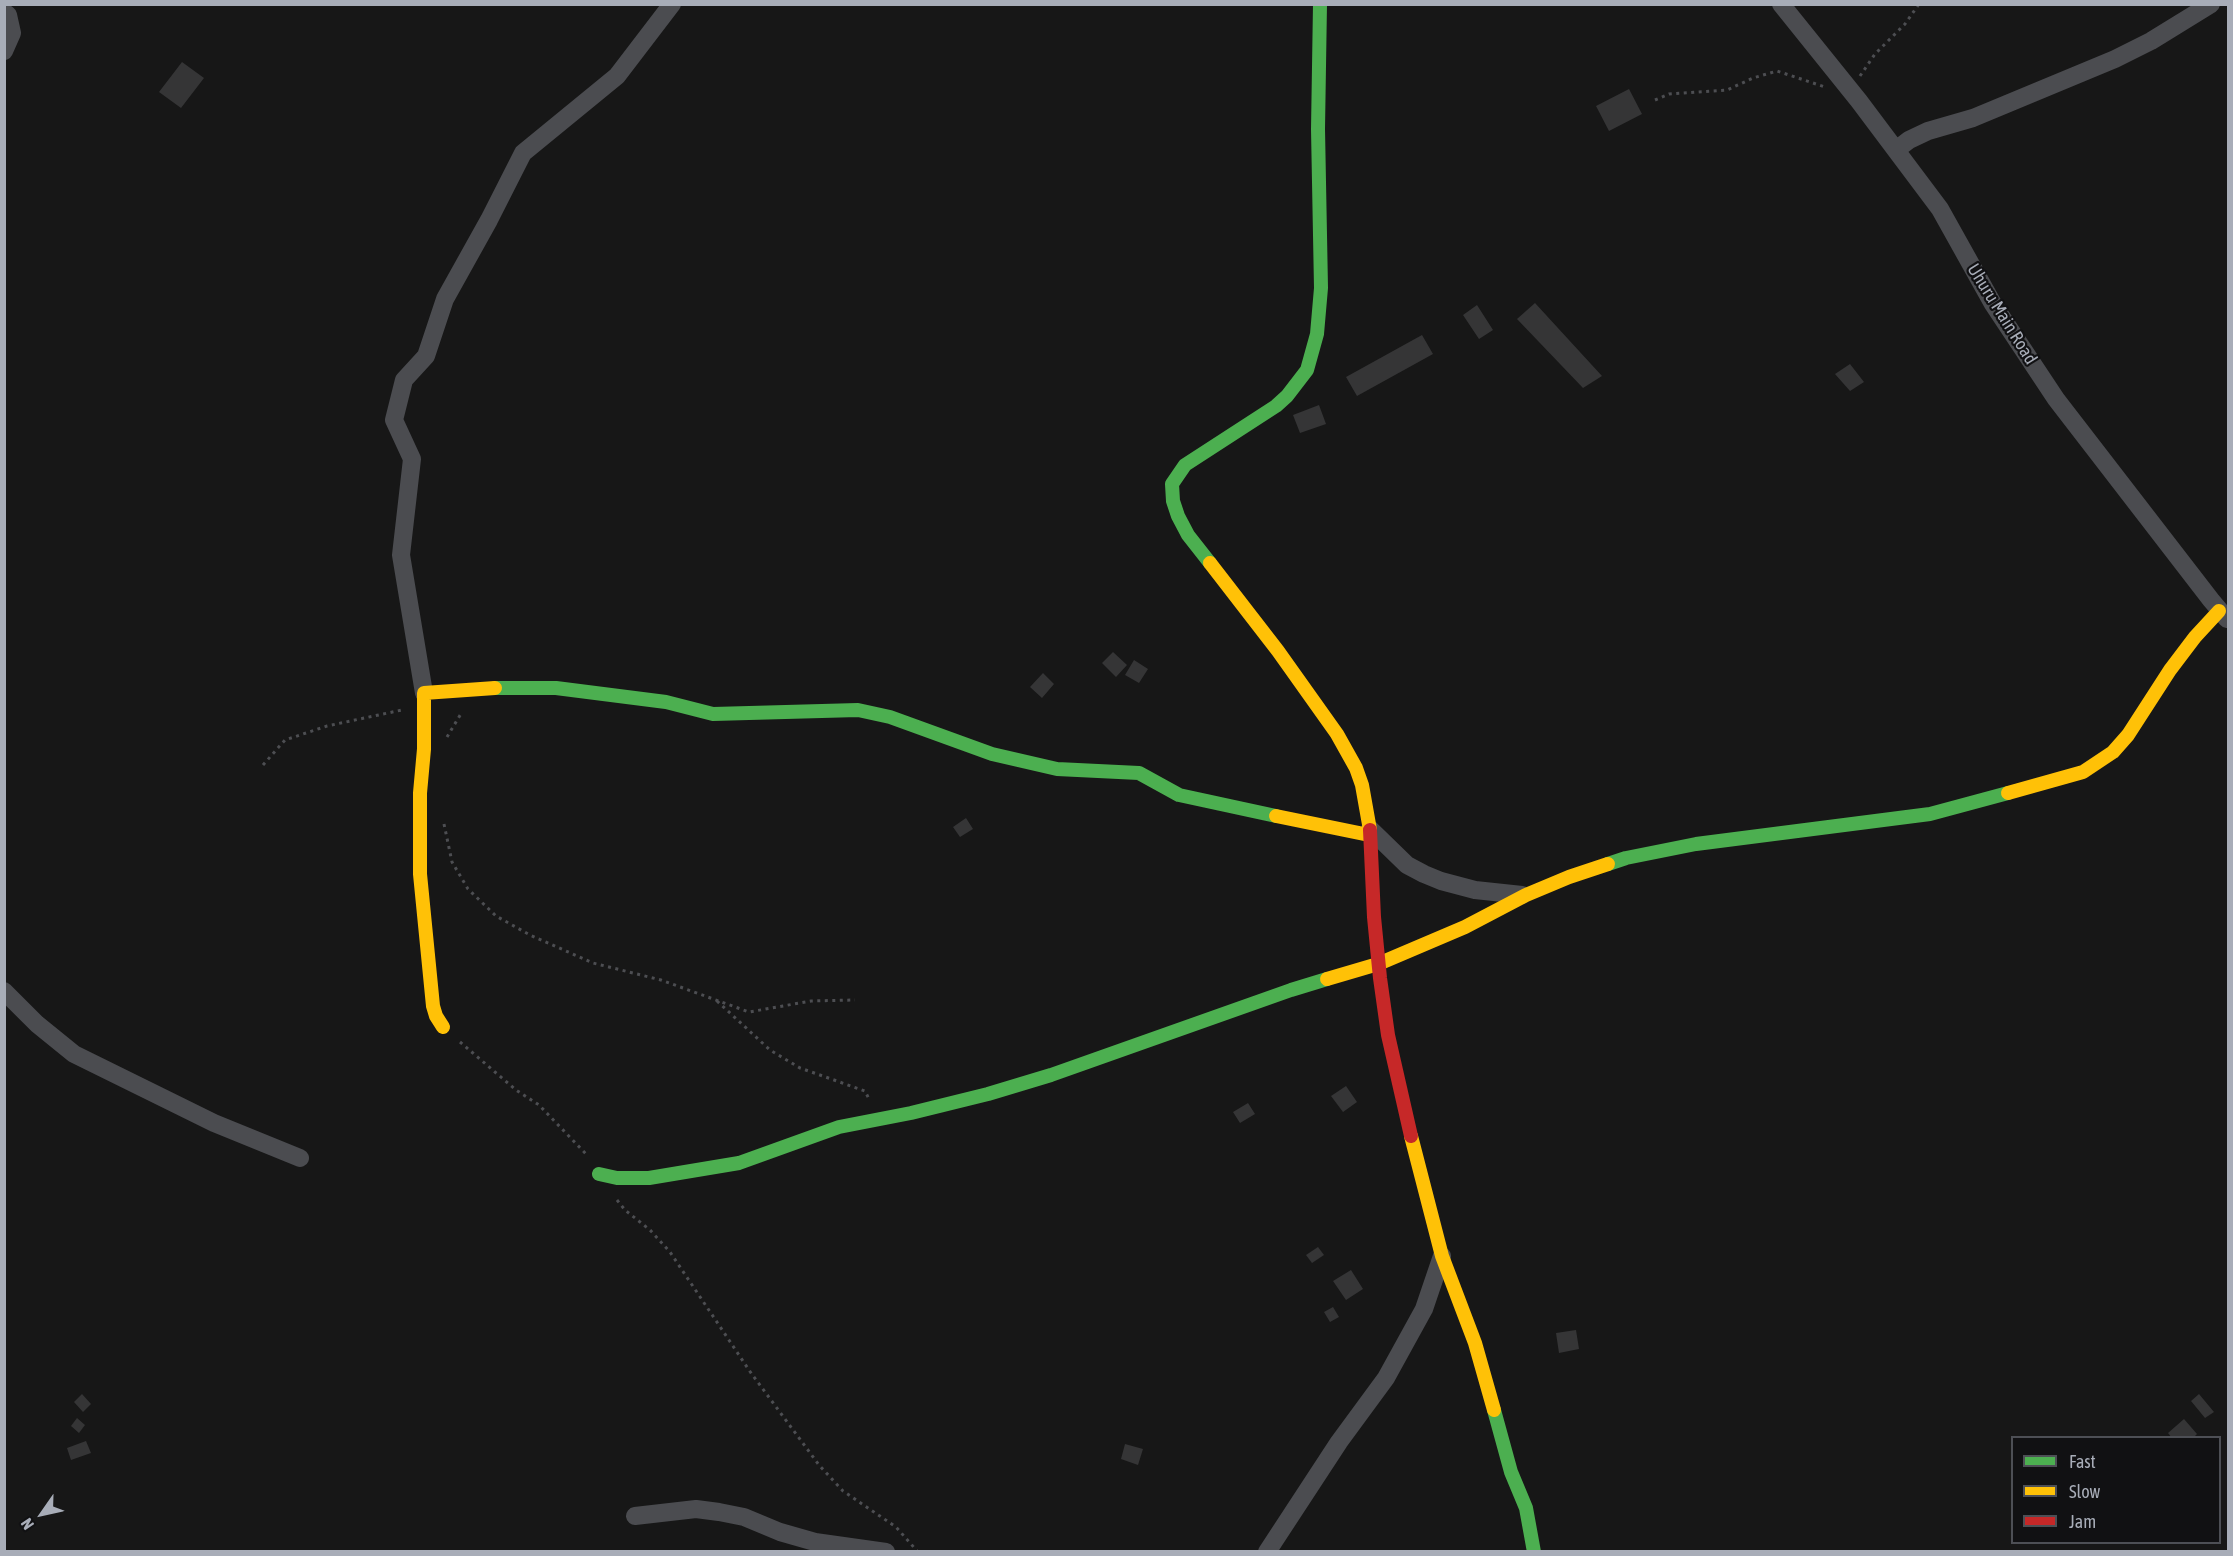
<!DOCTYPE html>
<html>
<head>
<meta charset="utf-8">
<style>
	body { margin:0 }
	#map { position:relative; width:2233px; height:1556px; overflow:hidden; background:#171717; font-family:"Asap Condensed",sans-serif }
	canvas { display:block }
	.frame { position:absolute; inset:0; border:6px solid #a8adb8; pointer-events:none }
	.legend { position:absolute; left:2011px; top:1436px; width:210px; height:108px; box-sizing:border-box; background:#111113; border:2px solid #4d4f55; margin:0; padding:8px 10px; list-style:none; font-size:18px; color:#a8adb8 }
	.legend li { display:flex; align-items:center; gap:12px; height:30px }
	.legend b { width:30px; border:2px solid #4d4f55 }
	.north { position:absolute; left:12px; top:1484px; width:60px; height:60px; -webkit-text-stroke:4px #111113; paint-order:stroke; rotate:236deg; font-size:16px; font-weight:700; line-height:24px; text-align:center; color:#a8adb8 }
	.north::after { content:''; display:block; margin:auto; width:21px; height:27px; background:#a8adb8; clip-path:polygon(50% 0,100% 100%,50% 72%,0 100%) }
</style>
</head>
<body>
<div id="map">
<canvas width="2233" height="1556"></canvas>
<div class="frame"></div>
<ul class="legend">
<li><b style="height:8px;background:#4caf50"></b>Fast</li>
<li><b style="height:8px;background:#ffc107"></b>Slow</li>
<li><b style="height:8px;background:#c62828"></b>Jam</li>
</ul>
<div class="north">N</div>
</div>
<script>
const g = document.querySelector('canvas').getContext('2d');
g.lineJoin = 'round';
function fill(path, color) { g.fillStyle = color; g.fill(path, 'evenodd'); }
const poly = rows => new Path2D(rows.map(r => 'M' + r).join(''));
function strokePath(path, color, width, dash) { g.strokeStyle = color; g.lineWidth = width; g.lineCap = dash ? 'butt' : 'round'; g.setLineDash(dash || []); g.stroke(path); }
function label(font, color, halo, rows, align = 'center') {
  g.font = font + ' "Asap Condensed",sans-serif'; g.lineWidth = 4.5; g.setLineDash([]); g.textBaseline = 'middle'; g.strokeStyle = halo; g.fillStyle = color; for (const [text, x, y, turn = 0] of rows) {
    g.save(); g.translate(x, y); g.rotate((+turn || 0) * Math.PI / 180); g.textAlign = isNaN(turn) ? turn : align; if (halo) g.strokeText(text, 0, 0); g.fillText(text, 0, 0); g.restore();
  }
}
const building = poly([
	[182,62,204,78,181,108,159,92],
	[1629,89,1642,114,1609,131,1596,106],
	[1535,303,1602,376,1583,388,1517,319],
	[1477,305,1493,330,1479,339,1463,315],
	[1422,335,1433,354,1357,396,1346,377],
	[1850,364,1864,382,1850,391,1835,374],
	[1319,405,1326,424,1300,433,1293,415],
	[1113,652,1127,665,1116,677,1102,663],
	[1134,660,1148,669,1139,683,1125,675],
	[1043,673,1054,684,1042,698,1030,687],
	[966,818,973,829,960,837,953,827],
	[1346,1086,1357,1102,1343,1112,1331,1096],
	[1248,1103,1255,1114,1240,1123,1233,1112],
	[1318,1247,1324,1255,1312,1263,1306,1255],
	[1351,1270,1363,1289,1346,1300,1333,1281],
	[1333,1307,1339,1317,1330,1322,1324,1312],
	[1576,1330,1579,1349,1559,1353,1556,1333],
	[82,1394,91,1404,83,1412,74,1402],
	[2199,1394,2214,1412,2205,1418,2191,1401],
	[77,1418,85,1425,79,1433,71,1426],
	[2184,1419,2197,1434,2193,1438,2172,1438,2168,1433],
	[86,1441,91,1453,71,1460,67,1448],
	[1125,1444,1143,1449,1138,1465,1121,1459]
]);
const path = poly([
	[1860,76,1875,54,1905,24,1919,4],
	[1655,100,1669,94,1727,90,1753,78,1777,71,1825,87],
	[447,737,462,712],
	[263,765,285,740,327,726,402,710],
	[444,824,452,862,468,889,496,916,530,935,593,963,661,980,749,1012,811,1001,855,1000],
	[717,1001,770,1050,800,1068,865,1091,869,1099],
	[460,1042,516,1090,539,1105,587,1155],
	[617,1200,625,1210,650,1230,670,1252,751,1373,819,1465,843,1491,896,1527,918,1552]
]);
const street = poly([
	[1781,4,1859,101,1940,209,1993,304,2056,399,2211,600,2227,619],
	[4,12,8,15,12,33,4,51],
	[1896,150,1909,140,1928,131,1973,118,2115,59,2151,41,2211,4],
	[424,693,401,555,412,459,394,420,404,380,426,356,445,299,489,220,523,153,617,76,672,4],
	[1370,829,1407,865,1424,874,1441,881,1475,890,1522,895],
	[4,991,37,1024,74,1054,214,1123,300,1158],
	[635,1516,696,1509,719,1512,744,1517,780,1532,815,1542,886,1552],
	[1267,1552,1339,1442,1386,1378,1424,1309,1442,1256]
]);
const fast = poly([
	[1210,563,1188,535,1178,516,1173,501,1172,484,1185,465,1276,406,1287,396,1307,370,1317,334,1321,288,1318,129,1320,4],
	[495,688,556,688,666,702,713,714,858,710,890,717,992,754,1057,769,1139,773,1179,795,1276,816],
	[1608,864,1626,858,1696,844,1930,814,2008,793],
	[599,1174,617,1178,649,1178,739,1163,839,1127,911,1113,988,1094,1051,1075,1291,990,1327,979],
	[1494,1410,1511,1472,1526,1508,1534,1552]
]);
const slow = poly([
	[1210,563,1278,651,1337,734,1356,768,1362,785,1370,830],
	[2008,793,2083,772,2113,752,2128,735,2170,670,2195,637,2219,611],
	[1276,816,1369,835],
	[1327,979,1378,964,1465,927,1526,895,1569,877,1608,864],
	[443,1027,436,1016,433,1006,420,874,420,793,424,749,424,693,495,688],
	[1411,1136,1442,1256,1475,1343,1494,1410]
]);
const jam = poly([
	[1370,830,1374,917,1380,978,1388,1035,1411,1136]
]);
const streetNames = [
	["Uhuru Main Road",2002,314,58]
];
fill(building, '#353536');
strokePath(path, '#4d4e52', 3, [3, 4.5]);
strokePath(street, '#4b4c50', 18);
strokePath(fast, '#4caf50', 14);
strokePath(slow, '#ffc107', 14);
strokePath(jam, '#c62828', 14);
label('18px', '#a8adb8', '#111113', streetNames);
</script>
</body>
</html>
